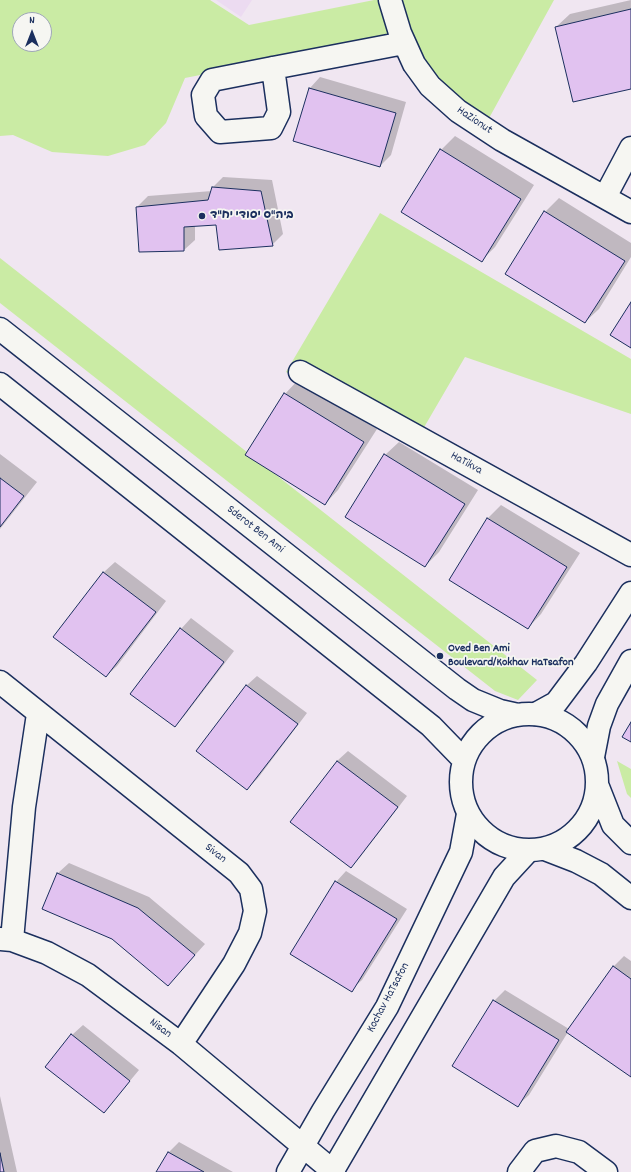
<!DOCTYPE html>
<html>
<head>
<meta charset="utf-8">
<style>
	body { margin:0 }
	#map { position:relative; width:631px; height:1172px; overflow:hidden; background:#f0e6f1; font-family:Dekko,sans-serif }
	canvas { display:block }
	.north { position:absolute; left:12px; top:12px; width:40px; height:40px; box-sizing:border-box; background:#f6f6f2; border:1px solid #9ea6b7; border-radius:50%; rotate:0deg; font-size:11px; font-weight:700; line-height:16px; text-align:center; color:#1b2f5e }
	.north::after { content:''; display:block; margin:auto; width:14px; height:18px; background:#1b2f5e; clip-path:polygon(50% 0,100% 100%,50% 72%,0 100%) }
</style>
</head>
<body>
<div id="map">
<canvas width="631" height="1172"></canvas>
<div class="north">N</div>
</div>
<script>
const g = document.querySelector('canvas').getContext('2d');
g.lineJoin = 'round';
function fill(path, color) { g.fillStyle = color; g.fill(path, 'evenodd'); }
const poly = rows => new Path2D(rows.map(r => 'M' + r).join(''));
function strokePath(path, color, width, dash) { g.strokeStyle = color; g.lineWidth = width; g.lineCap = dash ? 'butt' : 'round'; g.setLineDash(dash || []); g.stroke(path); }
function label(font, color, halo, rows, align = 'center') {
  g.font = font + ' Dekko,"Playpen Sans Hebrew",sans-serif'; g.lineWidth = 3.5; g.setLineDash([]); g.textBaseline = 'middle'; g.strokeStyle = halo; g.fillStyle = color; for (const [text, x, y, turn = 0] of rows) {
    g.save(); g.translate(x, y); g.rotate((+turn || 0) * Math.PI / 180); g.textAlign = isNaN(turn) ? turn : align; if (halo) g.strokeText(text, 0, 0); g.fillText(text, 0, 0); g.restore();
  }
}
const built = poly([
	[216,0,252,0,241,17]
]);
const green = poly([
	[0,0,210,0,249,25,374,0,382,0,391,37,185,78,166,123,145,145,108,156,52,152,13,135,0,136],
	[20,20,44,20,44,44,20,44],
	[401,0,554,0,488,120,440,85,417,52],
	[380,213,631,359,631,414,465,357,412,448,286,372],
	[0,258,537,680,518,700,495,691,0,303],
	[617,761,631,769,631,798,627,794]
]);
const shadow = poly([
	[631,0,631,88,556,27,570,14],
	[320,77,406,102,391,155,380,166,294,141,310,88],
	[455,136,534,185,495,247,481,261,402,212,441,150],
	[223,177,272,180,283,234,272,245,217,224,195,226,195,240,184,250,137,207,148,196,212,191,213,187],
	[559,198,631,243,631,257,599,309,585,322,545,212],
	[298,380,377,429,338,490,325,504,285,394],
	[399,442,478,490,439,552,425,566,385,455],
	[0,454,37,482,0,529],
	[501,505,580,553,541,614,528,628,450,580,488,518],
	[115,562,166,601,117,666,106,676,55,637,104,572],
	[191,618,234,651,185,715,175,726,181,629],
	[257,676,307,713,258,778,247,789,246,686],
	[348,751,407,796,361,856,351,867,337,761],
	[69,863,149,897,205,944,168,985,58,873],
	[346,871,407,909,362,980,351,990,336,882],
	[624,956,631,961,631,1075,568,1032,529,1095,518,1105,454,1066,494,1001,505,990,569,1029,613,967],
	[83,1025,139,1070,104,1112,72,1035],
	[0,1096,17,1172,0,1172],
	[179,1142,233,1172,157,1172,169,1152]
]);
const building = poly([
	[631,9,631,89,573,102,555,27,631,9],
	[309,88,396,113,380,167,293,141,309,88],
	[440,149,521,199,482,262,401,212,440,149],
	[212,187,261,191,273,246,219,250,216,225,184,227,184,251,139,252,136,207,208,200,212,187],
	[544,211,625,261,585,323,505,274,544,211],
	[631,302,631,348,610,335,631,302],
	[284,393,364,442,325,505,245,455,284,393],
	[384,454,465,504,425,567,345,517,384,454],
	[0,478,24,496,0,527,0,478],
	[487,518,567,567,528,629,449,580,487,518],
	[103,572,156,612,106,677,53,637,103,572],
	[180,628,224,662,175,727,130,694,180,628],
	[246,685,298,724,247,790,196,751,246,685],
	[631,722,631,742,622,737,631,722],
	[337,761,398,807,351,868,290,822,337,761],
	[57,873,138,908,195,955,168,986,112,939,42,909,57,873],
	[335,881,397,919,352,992,290,954,335,881],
	[613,966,631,979,631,1077,566,1032,613,966],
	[493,1000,559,1040,518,1107,452,1066,493,1000],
	[71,1034,130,1081,104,1113,45,1067,71,1034],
	[168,1152,204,1172,156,1172,168,1152],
	[0,1153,4,1172,0,1172,0,1153]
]);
const minor = poly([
	[390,0,400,33,414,64,430,86,458,111,502,140,631,212],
	[273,68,279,112,271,128,220,132,206,116,203,95,212,80,273,68,404,43],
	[605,197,631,148],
	[300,372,631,555],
	[0,682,239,873,251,889,255,911,250,933,234,964,181,1044],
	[536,714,556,703,586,663,631,593],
	[593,757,599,726,607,704,631,661],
	[0,939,12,940,47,953,88,975,181,1044,334,1172],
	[12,940,24,807,38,714],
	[288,1172,323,1111,387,1007,461,852,468,814],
	[332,1172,504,877,528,851],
	[519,1172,535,1151,556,1146,579,1152,606,1172]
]);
const major = poly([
	[0,329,457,689,473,700,500,711,518,715],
	[0,384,431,726,464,760],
	'461 782a68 68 0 1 1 136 0a68 68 0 1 1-136 0Z',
	[598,787,613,825,631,843],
	[545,849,576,861,601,874,631,898]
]);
const markers = [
	[202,216,4,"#1b2f5e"],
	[440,656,4,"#1b2f5e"]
];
const streetNames = [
	["HaZionut",474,121,34],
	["HaTikva",466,464,29],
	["Sderot Ben Ami",255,530,38],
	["Sivan",215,854,38],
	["Kochav HaTsafon",389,998,-62],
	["Nisan",160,1029,37]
];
const poiNames = [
	["ביה\"ס יסודי יח\"ד",210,216],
	["Oved Ben Ami",448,649],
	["Boulevard/Kokhav HaTsafon",448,663]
];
fill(built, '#ecdbf1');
fill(green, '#caeba4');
fill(shadow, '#0003');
fill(building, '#e1c2f0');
strokePath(building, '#1b2f5e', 1);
strokePath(minor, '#1b2f5e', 25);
strokePath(major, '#1b2f5e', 25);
strokePath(minor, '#f6f6f2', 22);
strokePath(major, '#f6f6f2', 22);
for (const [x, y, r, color] of markers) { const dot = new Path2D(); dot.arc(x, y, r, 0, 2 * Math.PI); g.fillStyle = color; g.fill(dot); strokePath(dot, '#f6f6f2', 1.5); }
label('12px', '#1b2f5e', '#f6f6f2', streetNames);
label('bold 12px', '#1b2f5e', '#f6f6f2', poiNames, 'left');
</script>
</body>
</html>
